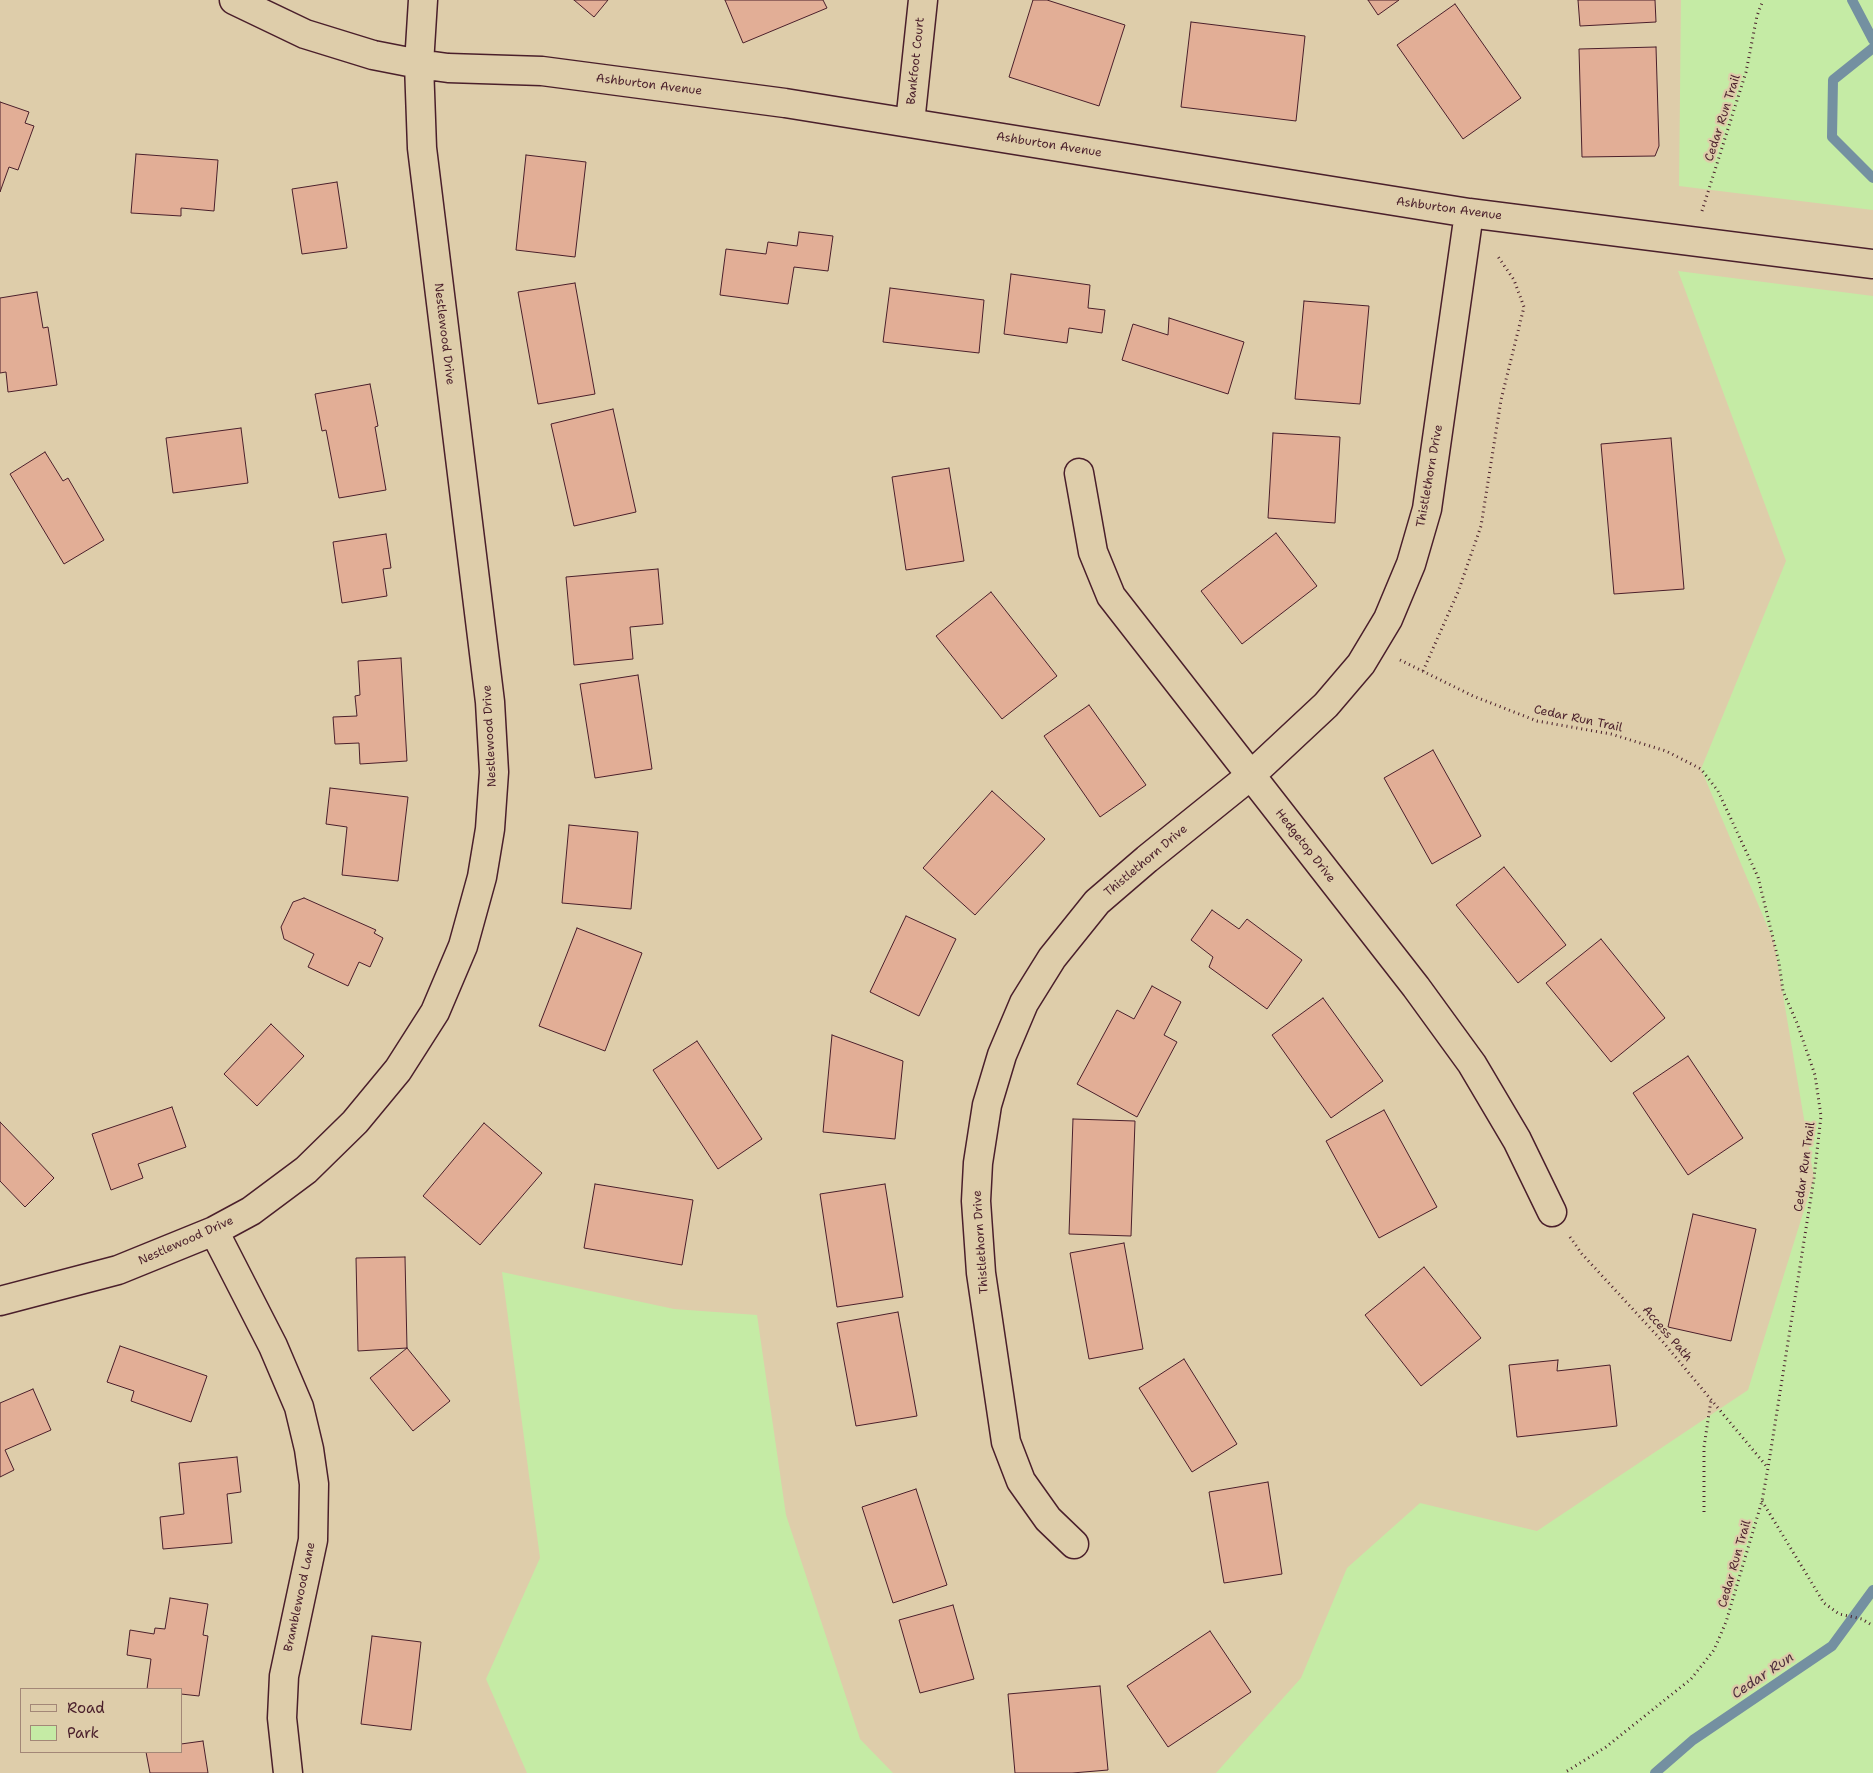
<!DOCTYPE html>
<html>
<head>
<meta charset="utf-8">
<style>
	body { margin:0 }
	#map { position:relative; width:1873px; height:1773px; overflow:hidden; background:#decdaa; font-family:"Shantell Sans",sans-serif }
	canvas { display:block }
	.legend { position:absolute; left:20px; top:1688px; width:162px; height:65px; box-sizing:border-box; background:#decdaa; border:1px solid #a38777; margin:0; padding:6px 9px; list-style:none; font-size:15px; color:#4a1f2b }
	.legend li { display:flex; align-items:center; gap:10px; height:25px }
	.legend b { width:25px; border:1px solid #a38777 }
</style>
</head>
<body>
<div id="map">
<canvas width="1873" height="1773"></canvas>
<ul class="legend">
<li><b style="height:6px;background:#decdaa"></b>Road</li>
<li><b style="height:14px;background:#c5eba5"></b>Park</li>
</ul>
</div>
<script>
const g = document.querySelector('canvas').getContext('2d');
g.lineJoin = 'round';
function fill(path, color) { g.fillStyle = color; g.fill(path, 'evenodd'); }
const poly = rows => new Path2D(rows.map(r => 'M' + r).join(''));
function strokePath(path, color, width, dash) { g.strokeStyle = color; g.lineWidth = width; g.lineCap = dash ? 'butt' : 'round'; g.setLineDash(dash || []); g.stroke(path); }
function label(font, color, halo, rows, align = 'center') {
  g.font = font + ' "Shantell Sans",sans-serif'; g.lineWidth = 4.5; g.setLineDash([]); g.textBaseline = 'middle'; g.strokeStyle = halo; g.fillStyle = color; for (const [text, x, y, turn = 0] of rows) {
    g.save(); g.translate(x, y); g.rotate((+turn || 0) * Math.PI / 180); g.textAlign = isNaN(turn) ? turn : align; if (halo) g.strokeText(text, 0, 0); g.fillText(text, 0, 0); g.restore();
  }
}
const green = poly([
	[1681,0,1873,0,1873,210,1679,186],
	[1678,271,1873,296,1873,1773,1216,1773,1301,1678,1347,1568,1420,1503,1537,1531,1748,1390,1814,1178,1774,942,1701,769,1786,561],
	[502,1272,674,1309,757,1315,786,1515,860,1739,893,1773,527,1773,486,1679,540,1558]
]);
const stream = poly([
	[1852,0,1873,40],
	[1873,48,1833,80,1832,137,1873,178],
	[1655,1773,1693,1740,1832,1646,1873,1590]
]);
const building = poly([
	[574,0,608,0,594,17,574,0],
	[725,0,823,0,827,8,743,43,725,0],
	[1033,0,1047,0,1125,25,1099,106,1009,77,1033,0],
	[1368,0,1399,0,1378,15,1368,0],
	[1578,0,1655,0,1656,22,1580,26,1578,0],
	[1455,4,1521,98,1463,139,1397,45,1455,4],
	[1191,22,1305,36,1296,121,1181,107,1191,22],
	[1656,47,1659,146,1655,156,1582,157,1579,49,1656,47],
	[0,102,29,112,25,123,34,126,18,170,9,167,0,192,0,102],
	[136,154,218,160,214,211,181,208,181,216,131,213,136,154],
	[526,155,586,162,575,257,516,250,526,155],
	[337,182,347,248,302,254,292,189,337,182],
	[799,232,833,236,828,271,794,267,788,304,720,295,726,249,766,254,768,242,797,246,799,232],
	[1011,274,1090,285,1088,308,1105,310,1102,333,1069,328,1067,343,1004,334,1011,274],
	[575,283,595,394,538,404,518,292,575,283],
	[890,288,984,300,979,353,883,342,890,288],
	[37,292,43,328,48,327,57,385,8,392,6,372,0,373,0,298,37,292],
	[1304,301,1369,306,1360,404,1295,399,1304,301],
	[1169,318,1244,342,1228,394,1122,360,1133,324,1168,335,1169,318],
	[370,384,378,426,375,427,386,490,339,498,326,430,322,431,315,394,370,384],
	[613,409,636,512,574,526,551,424,613,409],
	[241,428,248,483,173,493,166,438,241,428],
	[1273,433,1340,437,1335,523,1268,518,1273,433],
	[1671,438,1684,589,1614,594,1601,444,1671,438],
	[45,452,63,481,68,478,104,540,64,564,10,474,45,452],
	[949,468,964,561,906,570,892,477,949,468],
	[1276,533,1317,586,1242,644,1201,591,1276,533],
	[386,534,391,568,383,569,387,596,342,603,333,542,386,534],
	[658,569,663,624,630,627,633,659,574,665,566,577,658,569],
	[991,592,1057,676,1002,719,936,636,991,592],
	[401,658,407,761,360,764,359,743,335,744,333,717,357,716,355,696,360,695,358,661,401,658],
	[638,675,652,769,595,778,580,684,638,675],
	[1089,705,1146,785,1100,817,1044,736,1089,705],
	[1433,750,1481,836,1432,864,1384,778,1433,750],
	[330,788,408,797,398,881,342,875,347,827,326,824,330,788],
	[992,791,1045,839,975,915,923,868,992,791],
	[569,825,638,832,631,909,562,903,569,825],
	[1504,867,1566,945,1518,983,1456,905,1504,867],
	[304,898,376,930,374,933,383,938,370,967,359,962,348,986,308,967,314,954,284,939,281,927,293,902,304,898],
	[1212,910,1239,929,1247,919,1302,960,1267,1009,1209,967,1213,957,1191,940,1212,910],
	[906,916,956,939,919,1016,870,992,906,916],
	[577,928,642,953,605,1051,539,1026,577,928],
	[1601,939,1665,1018,1611,1062,1546,983,1601,939],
	[1152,986,1181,1002,1164,1035,1177,1042,1137,1117,1077,1084,1117,1010,1134,1019,1152,986],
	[1323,998,1383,1081,1331,1118,1272,1035,1323,998],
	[271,1024,304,1056,257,1106,224,1074,271,1024],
	[832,1035,903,1061,895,1139,823,1132,832,1035],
	[697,1041,762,1139,718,1169,653,1070,697,1041],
	[1688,1056,1743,1138,1688,1175,1633,1093,1688,1056],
	[172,1107,186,1147,138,1164,143,1178,111,1190,92,1134,172,1107],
	[1384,1110,1437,1207,1379,1238,1326,1141,1384,1110],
	[1073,1119,1135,1121,1131,1236,1069,1234,1073,1119],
	[0,1122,54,1178,25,1207,0,1181,0,1122],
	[484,1123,542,1173,480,1245,423,1196,484,1123],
	[595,1184,693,1200,682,1265,584,1248,595,1184],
	[885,1184,903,1297,837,1307,820,1194,885,1184],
	[1693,1214,1756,1229,1731,1341,1668,1327,1693,1214],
	[1124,1243,1143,1349,1089,1359,1070,1253,1124,1243],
	[405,1257,407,1348,358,1351,356,1258,405,1257],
	[1424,1267,1481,1338,1421,1386,1365,1315,1424,1267],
	[898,1312,917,1416,856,1426,837,1323,898,1312],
	[120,1346,207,1376,191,1422,131,1401,134,1391,107,1382,120,1346],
	[407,1348,450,1401,413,1431,370,1378,407,1348],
	[1184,1359,1237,1444,1192,1472,1139,1388,1184,1359],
	[1558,1360,1557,1371,1610,1365,1617,1426,1517,1437,1509,1365,1558,1360],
	[33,1389,51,1430,5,1450,14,1470,0,1477,0,1403,33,1389],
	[237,1457,241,1492,227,1494,232,1543,163,1549,160,1517,184,1514,179,1463,237,1457],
	[1268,1482,1282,1574,1224,1583,1209,1492,1268,1482],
	[916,1489,947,1585,893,1603,862,1507,916,1489],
	[170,1598,208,1604,203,1635,208,1636,199,1696,181,1694,181,1689,147,1689,151,1659,127,1655,130,1630,154,1634,155,1628,165,1629,170,1598],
	[953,1605,974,1679,920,1693,899,1620,953,1605],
	[1210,1631,1251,1692,1168,1747,1127,1686,1210,1631],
	[372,1636,421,1642,411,1730,361,1724,372,1636],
	[1100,1686,1108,1770,1072,1773,1015,1773,1008,1694,1100,1686],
	[203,1741,208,1773,150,1773,146,1752,181,1752,181,1744,203,1741]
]);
const path = poly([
	[1702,211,1746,72,1757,16,1763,0],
	[1400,660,1473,696,1537,721,1611,734,1666,751,1701,769,1718,791,1758,877,1779,963,1783,991,1797,1023,1815,1075,1821,1116,1814,1178,1768,1468,1762,1501,1726,1622,1714,1650,1691,1679,1606,1747,1564,1773],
	[1423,671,1458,592,1481,526,1501,400,1524,307,1514,280,1497,255],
	[1570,1237,1582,1254,1663,1342,1768,1468],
	[1762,1501,1824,1603,1839,1614,1862,1619,1873,1626],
	[1704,1512,1704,1447,1711,1400]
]);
const street = poly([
	[234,0,305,34,373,55,419,64,448,68,542,71,785,103,1469,213,1873,264],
	[910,123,923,0],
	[1079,473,1093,552,1111,596,1416,987,1472,1064,1517,1140,1552,1212],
	[214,1231,273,1346,299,1407,309,1449,314,1484,313,1540,284,1676,282,1718,288,1773],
	[0,1301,118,1270,214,1231,251,1211,306,1170,355,1122,398,1070,435,1012,463,946,482,877,490,829,494,772,490,702,422,148,419,64,423,0],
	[1074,1544,1048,1519,1021,1481,1006,1442,981,1273,976,1201,978,1163,987,1105,1002,1055,1024,1003,1052,958,1097,902,1147,859,1250,776,1326,705,1361,664,1388,619,1411,564,1427,509,1469,213]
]);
const streetNames = [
	["Bankfoot Court",916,61,-84],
	["Ashburton Avenue",649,85,7],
	["Cedar Run Trail",1723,118,-72],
	["Ashburton Avenue",1049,145,9],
	["Ashburton Avenue",1449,209,8],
	["Nestlewood Drive",444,334,83],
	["Thistlethorn Drive",1430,476,-80],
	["Cedar Run Trail",1578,719,12],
	["Nestlewood Drive",490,736,-93],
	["Hedgetop Drive",1305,846,52],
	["Thistlethorn Drive",1146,861,-40],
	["Cedar Run Trail",1805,1167,-82],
	["Nestlewood Drive",186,1241,-24],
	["Thistlethorn Drive",981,1242,-94],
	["Access Path",1667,1334,49],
	["Cedar Run Trail",1735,1564,-74],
	["Bramblewood Lane",300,1597,-78]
];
const waterNames = [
	["Cedar Run",1763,1676,-34]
];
fill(green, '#c5eba5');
strokePath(stream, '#7490a1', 10);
fill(building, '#e2ae96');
strokePath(building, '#4a1f2b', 1);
strokePath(street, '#4a1f2b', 31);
strokePath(path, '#4a1f2b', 3, [1, 4]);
strokePath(street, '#decdaa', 28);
label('12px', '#4a1f2b', '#decdaa', streetNames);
label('italic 14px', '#51323f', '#decdaa', waterNames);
</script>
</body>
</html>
